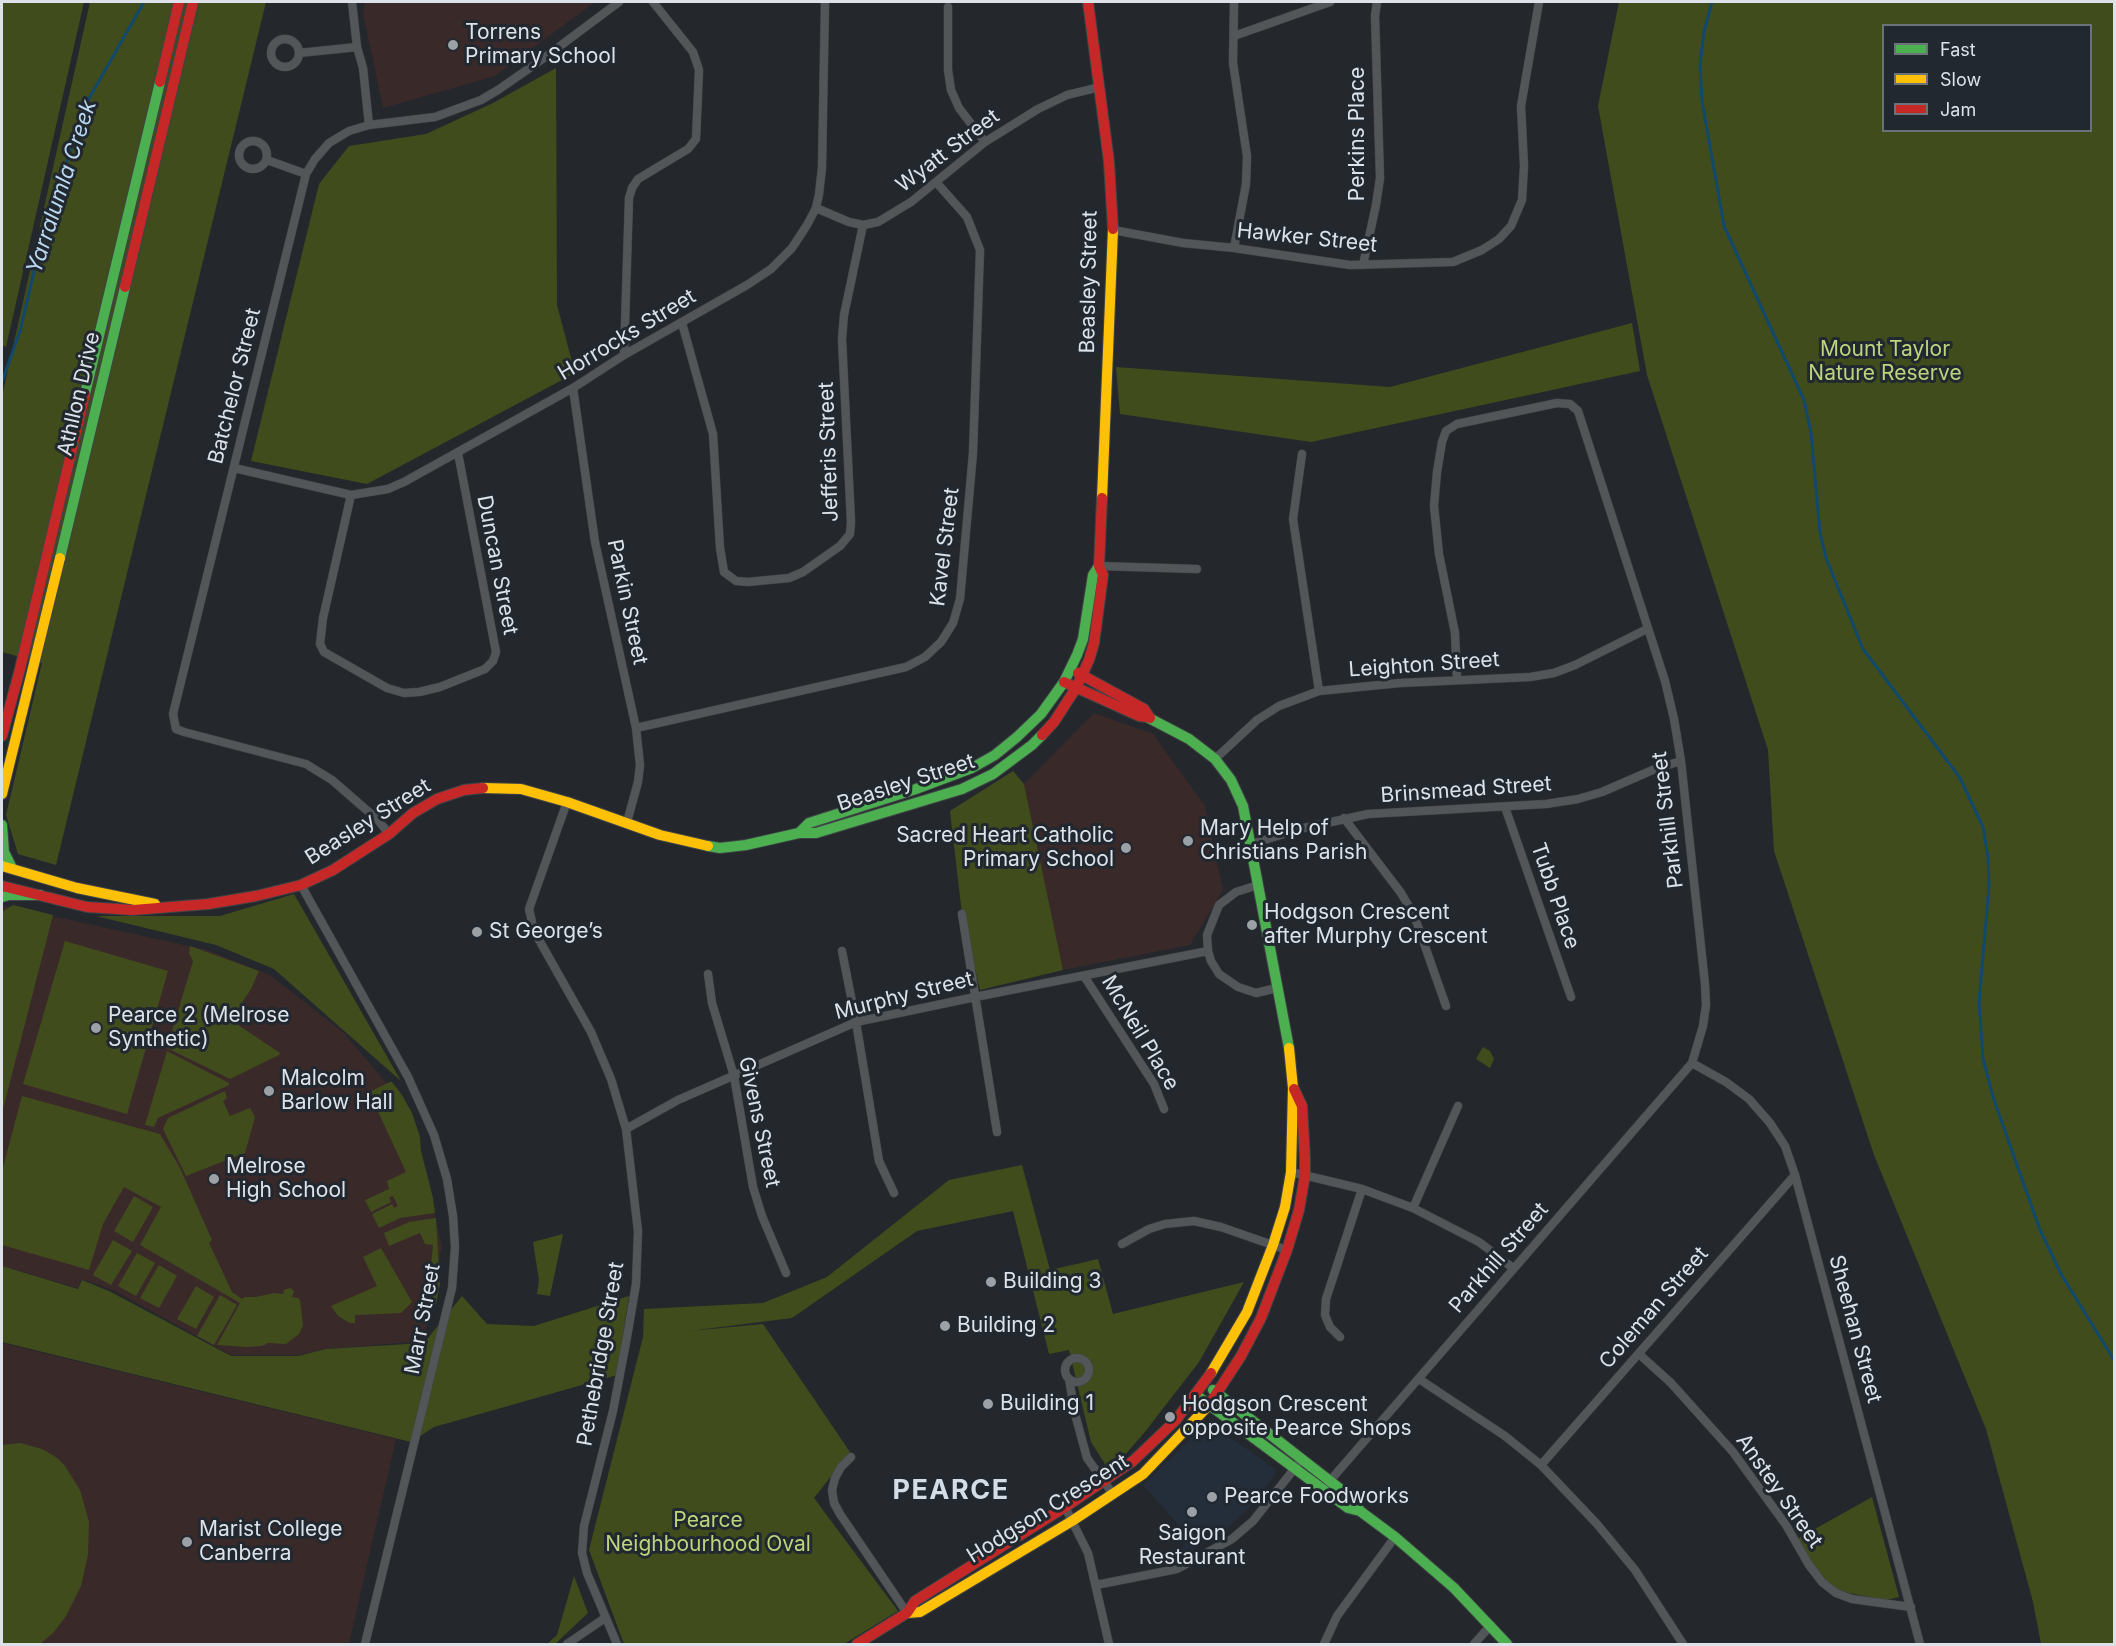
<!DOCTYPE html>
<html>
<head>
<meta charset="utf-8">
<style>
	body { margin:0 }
	#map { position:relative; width:2116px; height:1646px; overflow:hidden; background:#24282c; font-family:Inter,sans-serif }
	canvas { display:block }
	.frame { position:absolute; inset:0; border:3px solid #dde2e8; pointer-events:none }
	.legend { position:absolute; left:1882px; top:24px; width:210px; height:108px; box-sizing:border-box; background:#212830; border:2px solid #6c727a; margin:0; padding:8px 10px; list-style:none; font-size:18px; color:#dde2e8 }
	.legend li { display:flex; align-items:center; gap:12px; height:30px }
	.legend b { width:30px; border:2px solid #6c727a }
</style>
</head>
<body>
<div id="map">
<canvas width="2116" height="1646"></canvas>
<div class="frame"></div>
<ul class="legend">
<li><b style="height:8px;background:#4caf50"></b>Fast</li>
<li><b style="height:8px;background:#ffc107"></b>Slow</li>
<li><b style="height:8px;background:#c62828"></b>Jam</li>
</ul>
</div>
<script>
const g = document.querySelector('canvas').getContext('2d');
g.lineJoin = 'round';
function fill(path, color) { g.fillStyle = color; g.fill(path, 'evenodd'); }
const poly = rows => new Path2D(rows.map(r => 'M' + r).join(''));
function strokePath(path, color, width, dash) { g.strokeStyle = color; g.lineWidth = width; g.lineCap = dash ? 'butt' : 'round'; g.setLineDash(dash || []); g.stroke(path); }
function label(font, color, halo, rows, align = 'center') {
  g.font = font + ' Inter,sans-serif'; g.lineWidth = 6; g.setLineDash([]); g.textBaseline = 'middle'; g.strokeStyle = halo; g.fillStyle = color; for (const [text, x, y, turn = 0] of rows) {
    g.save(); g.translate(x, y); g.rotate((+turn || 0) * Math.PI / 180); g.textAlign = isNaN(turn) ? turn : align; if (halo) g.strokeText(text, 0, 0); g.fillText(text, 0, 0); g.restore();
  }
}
const built = poly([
	[1208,1422,1274,1468,1275,1475,1250,1506,1225,1530,1202,1545,1177,1557,1189,1537,1143,1485]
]);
const education = poly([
	[365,2,595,2,495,76,383,108,363,13],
	[1094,713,1153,734,1205,806,1223,890,1190,945,1063,970,1024,784],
	[2,905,207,950,270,975,344,1033,410,1111,442,1247,423,1341,326,1349,298,1355,231,1355,113,1290,81,1279,78,1288,2,1266],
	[2,1343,396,1439,349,1644,2,1644]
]);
const green = poly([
	[2,2,84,2,6,347,2,345],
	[90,2,266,2,56,865,18,854,6,815,42,663,2,652,2,396],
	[1619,2,2114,2,2114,1644,2041,1644,2033,1602,1986,1429,1874,1155,1774,851,1768,750,1647,375,1598,106],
	[1884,26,2090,26,2090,130,1884,130],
	[556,68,557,305,575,373,367,484,251,461,319,184,349,146,426,134,493,103],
	[1632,323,1640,371,1311,442,1120,414,1116,367,1390,387],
	[1013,771,1024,784,1063,970,980,990,962,914,950,811],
	[294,894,401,1081,274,969,216,945,96,916,220,916],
	[13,905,53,915,2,1113,2,912],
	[65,941,168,971,127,1114,23,1084],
	[190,946,259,971,251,989,241,1004,248,1009,238,1025,280,1053,279,1055,230,1079,167,1048,193,961,189,953],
	[1483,1047,1490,1051,1494,1059,1490,1068,1476,1059],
	[167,1051,229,1083,229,1085,158,1118,154,1127,145,1125],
	[390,1082,392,1082,402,1095,412,1113,420,1137,421,1151,433,1198,435,1213,400,1218,379,1228,372,1214,392,1204,394,1208,398,1206,393,1196,389,1197,391,1202,371,1212,365,1200,389,1189,387,1181,406,1172,369,1092],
	[225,1091,227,1098,223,1101,230,1116,250,1108,255,1117,245,1153,186,1176,163,1129,168,1118],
	[22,1096,160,1134,180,1168,212,1240,209,1243,232,1292,242,1299,245,1297,256,1297,274,1293,283,1294,284,1290,290,1288,294,1291,292,1297,298,1298,300,1300,303,1325,299,1334,286,1344,268,1343,262,1346,247,1347,217,1345,240,1303,140,1245,161,1207,124,1187,103,1224,89,1270,2,1245,2,1171],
	[1022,1165,1050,1270,1098,1259,1113,1314,1244,1282,1199,1362,1144,1433,1110,1472,1091,1442,1069,1350,1049,1354,1013,1211,917,1231,792,1318,689,1331,763,1324,850,1452,814,1498,898,1611,844,1644,624,1644,589,1550,643,1337,644,1309,763,1303,827,1277,949,1180],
	[134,1196,153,1207,133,1242,114,1231],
	[436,1218,440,1285,436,1304,429,1306,424,1302,421,1293,428,1294,433,1245,425,1244,420,1233,389,1246,384,1233,409,1222],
	[563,1234,550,1296,537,1294,539,1280,533,1242],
	[113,1240,132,1251,111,1285,93,1275],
	[381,1248,412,1302,401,1313,355,1315,355,1323,350,1323,338,1316,331,1306,377,1286,363,1257],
	[137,1253,155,1263,136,1296,118,1286],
	[159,1265,177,1276,159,1308,140,1298],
	[2,1266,78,1289,82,1280,111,1292,231,1356,298,1356,326,1349,424,1343,462,1296,487,1324,534,1326,629,1296,617,1375,434,1427,411,1442,2,1342],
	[196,1286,214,1297,196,1329,177,1319],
	[220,1295,237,1305,214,1345,197,1336],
	[20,1443,42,1449,56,1457,65,1466,80,1490,89,1522,88,1555,81,1586,66,1616,54,1632,40,1644,2,1644,2,1445],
	[1872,1497,1899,1597,1886,1600,1838,1591,1823,1581,1797,1539],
	[574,1576,588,1613,555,1644,547,1644,557,1635]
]);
const stream = poly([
	[1712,2,1704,32,1700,65,1702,101,1724,226,1804,400,1811,433,1820,533,1826,558,1863,649,1960,778,1983,827,1988,857,1989,886,1979,1002,1983,1059,1993,1097,2040,1230,2061,1274,2114,1360],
	[2,382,20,331,45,226,87,102,144,2]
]);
const street = poly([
	[352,2,357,47,363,68,369,125],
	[1234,2,1233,63,1247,156,1246,184,1234,248],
	[948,7,948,70,951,90,959,108,985,142],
	[1234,36,1330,2],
	'271 53a14 14 0 1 1 28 0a14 14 0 1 1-28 0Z',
	[299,53,357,47],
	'239 155a14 14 0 1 1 28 0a14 14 0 1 1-28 0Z',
	[267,160,306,174],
	[816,208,849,222,863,225,878,222,911,202,985,142,1038,109,1067,95,1100,87],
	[1113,230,1183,243,1234,248,1350,265,1453,262,1482,250,1499,239,1511,226,1522,200,1524,166,1521,106,1539,2],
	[1363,265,1376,205,1380,178,1375,16,1377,2],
	[682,323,713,434,720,548,724,572,736,581,748,582,789,578,803,572,840,546,850,534,851,522,842,339,844,315,863,225],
	[624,355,629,198,632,188,638,179,688,149,696,139,699,70,693,52,653,2],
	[573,388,595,542,636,728,640,765,638,782,627,822],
	[1302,454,1293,519,1319,691],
	[234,468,351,495,388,489,404,482,573,388,624,355,747,285,771,269,792,248,807,225,816,208,819,194,822,168,825,2],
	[351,495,323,618,320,644,324,652,387,688,404,693,419,692,440,687,485,669,493,661,496,652,458,453],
	[1099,566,1197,569],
	[636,728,906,667,925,657,941,642,953,623,960,599,973,453,980,250,967,217,936,182],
	[1215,759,1257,720,1279,706,1319,691,1400,683,1530,677,1554,673,1575,665,1647,629],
	[567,802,529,909,534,931,591,1032,611,1079,626,1129,638,1231,636,1284,627,1337,613,1411,584,1526,582,1553,587,1573,617,1644],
	[1505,807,1571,997],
	[1344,818,1401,893,1414,915,1446,1006],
	[389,834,378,820,332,780,306,764,184,732,176,729,173,714,306,174,315,159,329,143,349,131,369,125,435,117,481,100,498,90,544,58,619,2],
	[1251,844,1304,828,1368,814,1546,804,1578,799,1602,792,1655,769,1681,761],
	[301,885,408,1077,434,1135,447,1179,453,1216,455,1247,452,1288,365,1644],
	[1258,885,1236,892,1219,905,1207,935,1208,951,1211,961,1219,974,1238,987,1256,993,1277,988],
	[962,914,997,1132],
	[842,951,856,1022,879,1161,894,1193],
	[708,974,712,1003,734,1076,753,1187,762,1216,786,1273],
	[1084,976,1154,1084,1164,1109],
	[1692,1063,1726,1082,1749,1099,1770,1123,1785,1146,1795,1175,1920,1644],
	[626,1129,678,1100,856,1022,980,996,1208,951],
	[1291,1172,1362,1189,1413,1208,1479,1242,1513,1268],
	[1413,1208,1458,1106],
	[1122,1244,1149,1229,1165,1224,1194,1221,1221,1227,1287,1250],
	[1340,1337,1330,1327,1325,1315,1326,1299,1362,1189],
	[1639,1354,1671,1383,1733,1452,1786,1525,1809,1565,1822,1582,1836,1593,1852,1599,1911,1607],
	'1065 1370a12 12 0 1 1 24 0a12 12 0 1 1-24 0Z',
	[1069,1379,1075,1414,1087,1458,1113,1494],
	[1419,1379,1505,1436,1541,1465,1597,1524,1635,1570,1683,1644],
	[851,1457,841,1467,835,1478,832,1490,834,1503,840,1514,907,1613],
	[1541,1465,1795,1175],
	[1328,1483,1692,1063,1703,1026,1706,1005,1705,984,1681,761,1674,719,1665,681,1578,411,1570,404,1557,403,1457,424,1446,431,1442,442,1437,472,1434,506,1439,554,1455,633,1457,679],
	[1065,1507,1088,1553,1109,1644],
	[1096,1585,1177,1569,1232,1539,1253,1521,1302,1459],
	[567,1644,605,1618],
	[1324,1644,1337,1616,1395,1537],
	[1474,1644,1491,1625]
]);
const fast = poly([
	[85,394,160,82],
	[60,558,125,287],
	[1147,717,1189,739,1215,759,1231,780,1243,806,1289,1048],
	[2,825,4,852,12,868],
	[799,833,809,823,916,789,972,768,995,755,1017,737,1041,714,1064,682,1077,655,1083,639,1093,575,1099,566],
	[708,846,720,848,746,845,799,833,816,833,962,789,993,774,1032,745,1042,735],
	[2,897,9,895,40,895],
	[1213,1390,1353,1499,1360,1511],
	[1196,1395,1348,1508,1360,1511,1395,1537,1454,1588,1507,1644]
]);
const slow = poly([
	[1102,498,1113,229],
	[483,788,521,789,567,802,660,835,708,846],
	[2,794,60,558],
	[2,866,77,888,155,904],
	[1211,1373,1247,1312,1273,1245,1285,1207,1291,1172,1293,1088,1289,1048],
	[907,1613,920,1612,1072,1521,1143,1474,1209,1405]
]);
const jam = poly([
	[1088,2,1109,162,1113,229],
	[160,82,179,2],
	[125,287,193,2],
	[1078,673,1144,709,1150,718],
	[1064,682,1139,716,1147,717],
	[1042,735,1054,722,1076,688,1089,660,1094,643,1103,575,1099,566,1102,498],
	[2,736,20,669,85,394],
	[2,886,87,907,133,910,208,904,256,896,301,885,333,870,389,834,413,813,437,799,464,790,483,788],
	[1209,1405,1241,1356,1261,1318,1287,1250,1299,1210,1305,1175,1305,1159,1302,1106,1294,1089],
	[857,1644,907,1613,915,1601,1065,1507,1133,1461,1176,1420,1211,1373]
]);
const markers = [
	[453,45,6,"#9ca1a6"],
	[1188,841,6,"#9ca1a6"],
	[1126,848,6,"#9ca1a6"],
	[1252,925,6,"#9ca1a6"],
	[477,932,6,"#9ca1a6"],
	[96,1028,6,"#9ca1a6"],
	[269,1091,6,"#9ca1a6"],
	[214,1179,6,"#9ca1a6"],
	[991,1282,6,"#9ca1a6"],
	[945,1326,6,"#9ca1a6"],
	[988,1404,6,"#9ca1a6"],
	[1170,1417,6,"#9ca1a6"],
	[1212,1497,6,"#9ca1a6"],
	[1192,1512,6,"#9ca1a6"],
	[187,1542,6,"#9ca1a6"]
];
const poiNames = [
	["Torrens",465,33],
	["Primary School",465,57],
	["Mary Help of",1200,829],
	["Christians Parish",1200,853],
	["Sacred Heart Catholic",1114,836,"right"],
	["Primary School",1114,860,"right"],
	["Hodgson Crescent",1264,913],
	["after Murphy Crescent",1264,937],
	["St George’s",489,932],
	["Pearce 2 (Melrose",108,1016],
	["Synthetic)",108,1040],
	["Malcolm",281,1079],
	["Barlow Hall",281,1103],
	["Melrose",226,1167],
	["High School",226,1191],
	["Building 3",1003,1282],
	["Building 2",957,1326],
	["Building 1",1000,1404],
	["Hodgson Crescent",1182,1405],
	["opposite Pearce Shops",1182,1429],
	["Pearce Foodworks",1224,1497],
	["Marist College",199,1530],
	["Canberra",199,1554],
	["Saigon",1192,1534,"center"],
	["Restaurant",1192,1558,"center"]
];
const streetNames = [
	["Perkins Place",1358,134,-90],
	["Wyatt Street",948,151,-37],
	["Hawker Street",1307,238,6],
	["Beasley Street",1089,282,-89],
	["Horrocks Street",627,335,-31],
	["Batchelor Street",235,386,-76],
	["Athllon Drive",79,394,-77],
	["Jefferis Street",829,452,-92],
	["Kavel Street",945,547,-83],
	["Duncan Street",497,565,79],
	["Parkin Street",627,602,78],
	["Leighton Street",1424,665,-4],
	["Beasley Street",906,783,-18],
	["Brinsmead Street",1466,790,-4],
	["Parkhill Street",1668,820,-97],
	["Beasley Street",368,822,-32],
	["Tubb Place",1555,896,71],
	["Murphy Street",904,996,-14],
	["McNeil Place",1140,1033,59],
	["Givens Street",759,1122,78],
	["Parkhill Street",1499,1258,-49],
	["Coleman Street",1654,1308,-49],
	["Marr Street",423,1319,-79],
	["Sheehan Street",1855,1329,75],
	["Pethebridge Street",601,1354,-80],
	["Anstey Street",1779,1491,55],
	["Hodgson Crescent",1048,1509,-32]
];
const parkNames = [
	["Mount Taylor",1885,350],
	["Nature Reserve",1885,374],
	["Pearce",708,1521],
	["Neighbourhood Oval",708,1545]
];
const waterNames = [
	["Yarralumla Creek",62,187,-72]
];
const districtNames = [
	["PEARCE",951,1491]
];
fill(built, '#232e3a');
fill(education, '#3a2929');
fill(green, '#414c1c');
strokePath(stream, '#11496c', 3);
strokePath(street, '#3f4346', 9);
strokePath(fast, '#3f4346', 12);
strokePath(slow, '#3f4346', 12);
strokePath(jam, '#3f4346', 12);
strokePath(street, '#535659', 8);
strokePath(fast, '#4caf50', 10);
strokePath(slow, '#ffc107', 10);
strokePath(jam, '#c62828', 10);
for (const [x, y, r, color] of markers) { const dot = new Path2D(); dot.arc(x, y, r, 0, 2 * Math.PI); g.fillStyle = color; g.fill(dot); strokePath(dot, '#212830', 2); }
label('21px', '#dde2e8', '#212830', poiNames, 'left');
label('21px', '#dde2e8', '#212830', streetNames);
label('21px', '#bdd47b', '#212830', parkNames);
label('italic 22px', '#bad9f1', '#212830', waterNames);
g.letterSpacing = '1.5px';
label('bold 27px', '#d3dde8', '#212830', districtNames);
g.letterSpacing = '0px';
</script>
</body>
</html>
